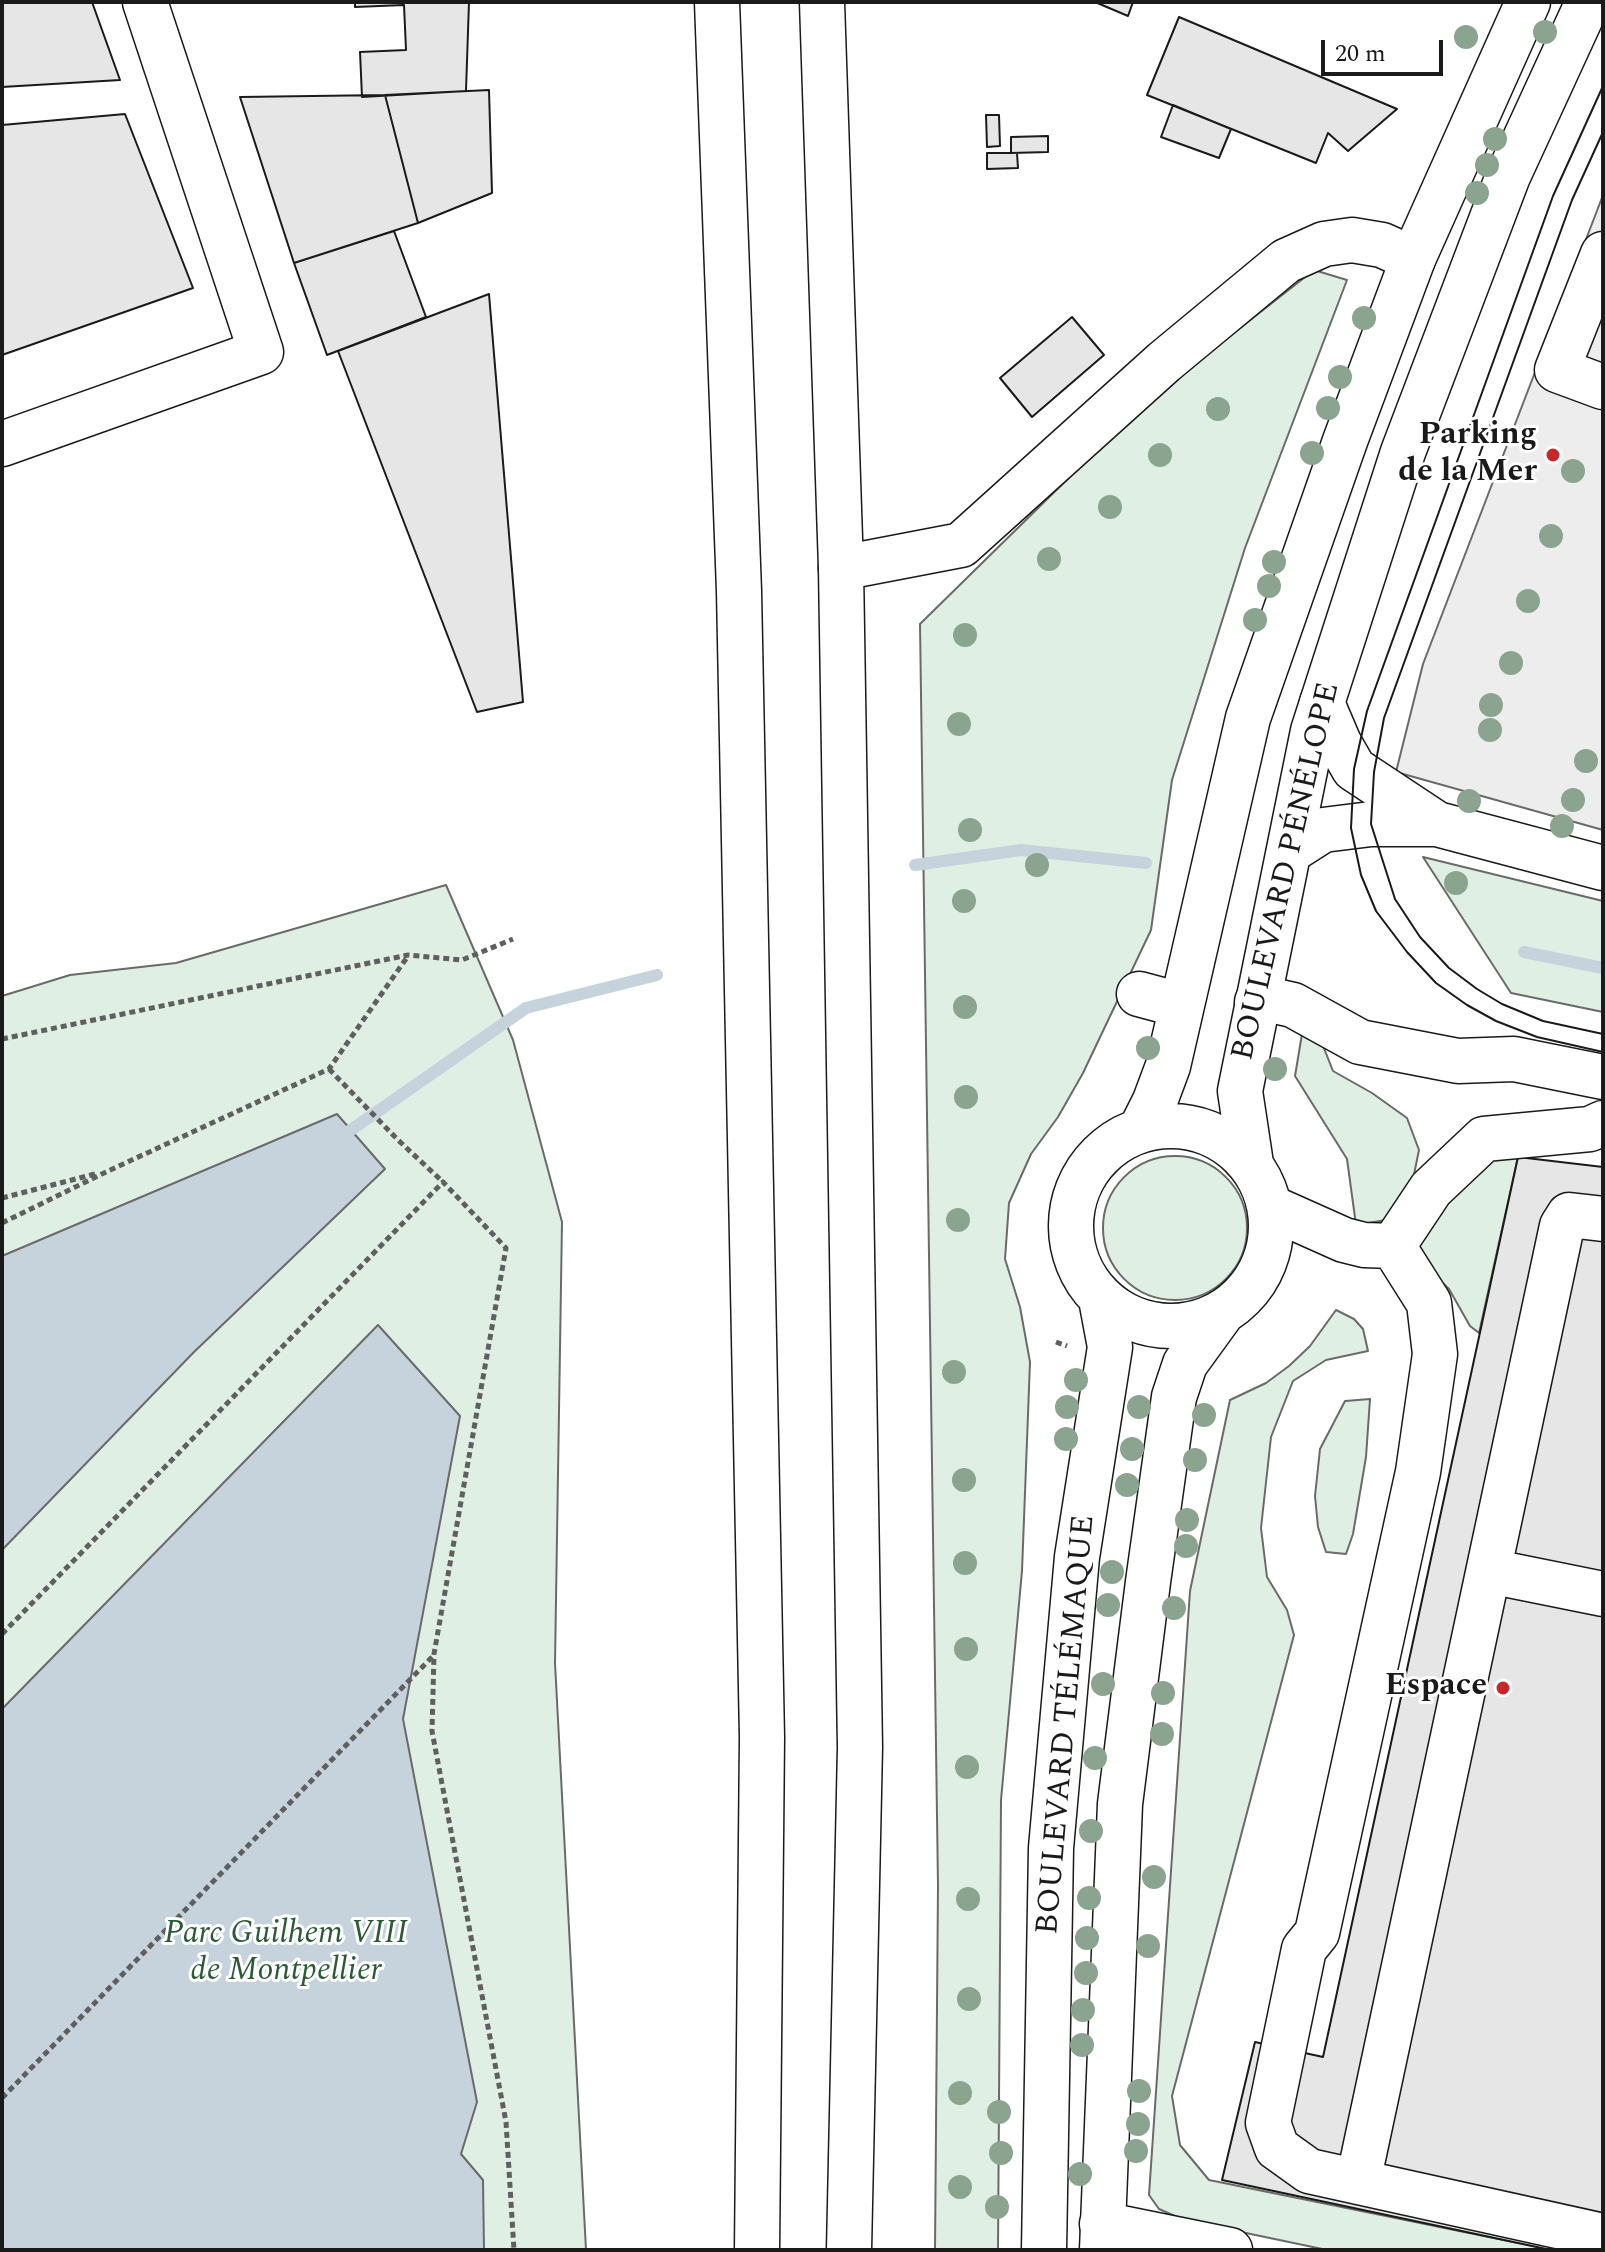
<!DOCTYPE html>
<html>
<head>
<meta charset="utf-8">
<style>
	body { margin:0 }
	#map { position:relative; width:1605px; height:2252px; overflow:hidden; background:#fff; font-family:Spectral,serif }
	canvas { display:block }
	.frame { position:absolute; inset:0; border:4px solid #1a1a1a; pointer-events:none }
	.scale { position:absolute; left:1321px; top:40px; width:122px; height:36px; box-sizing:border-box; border:4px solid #1a1a1a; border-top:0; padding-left:10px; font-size:24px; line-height:28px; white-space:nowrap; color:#1a1a1a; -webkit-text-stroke:6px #fff; paint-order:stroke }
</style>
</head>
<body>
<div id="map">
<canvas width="1605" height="2252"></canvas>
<div class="frame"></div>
<div class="scale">20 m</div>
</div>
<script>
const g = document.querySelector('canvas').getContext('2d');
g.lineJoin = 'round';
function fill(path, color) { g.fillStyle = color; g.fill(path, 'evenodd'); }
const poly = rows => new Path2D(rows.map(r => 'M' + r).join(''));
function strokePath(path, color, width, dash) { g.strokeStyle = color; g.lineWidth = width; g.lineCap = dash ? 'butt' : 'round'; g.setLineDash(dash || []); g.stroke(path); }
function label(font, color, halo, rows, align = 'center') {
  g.font = font + ' Spectral,serif'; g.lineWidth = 6; g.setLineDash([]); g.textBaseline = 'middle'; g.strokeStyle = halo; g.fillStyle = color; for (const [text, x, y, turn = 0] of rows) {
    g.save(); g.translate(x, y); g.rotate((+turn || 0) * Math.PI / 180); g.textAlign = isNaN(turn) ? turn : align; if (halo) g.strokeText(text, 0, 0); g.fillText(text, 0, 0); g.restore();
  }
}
const green = poly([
	[1314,270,1347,280,1245,548,1172,780,1151,930,1083,1073,1058,1117,1031,1154,1009,1203,1005,1259,1020,1307,1030,1362,1022,1571,1001,1800,998,2250,935,2250,938,1885,920,624,1146,402,1314,270],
	[1423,857,1603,901,1603,1012,1511,993,1423,857],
	[446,885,513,1040,562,1222,555,1663,586,2250,2,2250,2,996,70,975,176,963,446,885],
	[1304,1022,1314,1023,1333,1071,1372,1093,1407,1118,1419,1150,1410,1194,1386,1220,1356,1225,1347,1159,1295,1076,1304,1022],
	'1103 1228a72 72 0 1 1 144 0a72 72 0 1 1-144 0Z',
	[1518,1157,1479,1333,1470,1326,1449,1289,1432,1273,1419,1245,1430,1220,1487,1160,1518,1157],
	[1336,1310,1354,1319,1363,1329,1368,1351,1326,1360,1293,1381,1271,1437,1261,1528,1267,1577,1287,1610,1294,1635,1172,2096,1180,2145,1209,2180,1538,2247,1538,2250,1327,2250,1184,2220,1159,2209,1149,2195,1190,1591,1230,1400,1266,1383,1289,1366,1310,1346,1336,1310],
	[1370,1399,1366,1457,1353,1534,1346,1554,1326,1552,1318,1527,1315,1496,1320,1449,1345,1401,1370,1399]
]);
const parking = poly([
	[1603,195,1603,830,1396,772,1423,664,1603,195]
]);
const water = poly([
	[337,1114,385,1169,194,1352,2,1550,2,1256,337,1114],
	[378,1325,460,1416,403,1719,477,2102,461,2154,483,2180,484,2250,2,2250,2,1709,378,1325]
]);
const stream = poly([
	[915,865,1021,850,1146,863],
	[1524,952,1603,968],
	[348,1132,526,1008,657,975]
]);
const building = poly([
	[2,2,92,2,120,80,2,87,2,2],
	[355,2,469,2,466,91,362,97,360,52,406,50,404,5,355,7,355,2],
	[1095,2,1133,2,1128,16,1095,2],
	[1179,17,1397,109,1348,151,1328,133,1316,163,1147,95,1179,17],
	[489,90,492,193,418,223,385,95,489,90],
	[385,95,418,223,294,263,240,97,385,95],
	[1173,105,1231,129,1219,158,1161,137,1173,105],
	[125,114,193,288,2,355,2,125,125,114],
	[986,115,999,115,1000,146,987,147,986,115],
	[1048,136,1048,152,1011,153,1011,137,1048,136],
	[987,153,1017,153,1018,168,987,169,987,153],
	[394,231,426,317,327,355,294,263,394,231],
	[489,294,523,702,477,712,338,351,489,294],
	[1072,317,1104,355,1032,417,1000,378,1072,317],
	[1518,1157,1603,1167,1603,2250,1551,2250,1222,2180,1255,2042,1323,2057,1518,1157]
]);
const path = poly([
	[2,1039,408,955,462,960,513,939],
	[329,1069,398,1140,443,1182],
	[2,1198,95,1174],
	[2,1223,108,1171,329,1069,408,956],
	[1056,1342,1067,1346],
	[2,1634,443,1182,506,1248,434,1654,432,1731,506,2122,514,2250],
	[2,2098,434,1655]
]);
const minor = poly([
	[1603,254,1557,370,1603,387],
	[2,444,261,352,145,2],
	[841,568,961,545,1164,362,1286,261,1324,244,1352,240,1382,245,1413,259],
	[1322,703,1339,743,1354,769,1437,824],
	[1290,851,1323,830,1371,824,1437,824,1603,868],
	[1139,994,1180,1005],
	[1257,1002,1275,1001,1293,1005,1360,1042,1458,1061,1514,1059,1603,1077],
	[1270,1207,1344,1240,1364,1245,1393,1246,1431,1189,1484,1139,1590,1129,1603,1123],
	[1393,1246,1429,1303,1435,1354,1418,1472,1317,1933,1304,1949,1268,2123,1277,2148,1309,2171,1603,2236],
	[1489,1571,1603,1594],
	[1358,2182,1562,1226,1569,1215,1603,1219],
	[1102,2224,1230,2250]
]);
const major = poly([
	'1071 1226a100 100 0 1 1 200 0a100 100 0 1 1-200 0Z',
	[1141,1129,1155,1101,1168,1066,1248,718,1345,441,1413,259,1528,2],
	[1251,1164,1240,1091,1313,731,1403,452,1508,176,1588,2],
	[1044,2250,1051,1848,1077,1557,1110,1347,1101,1299],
	[1102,2250,1120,1804,1148,1582,1174,1397,1185,1364,1222,1313]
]);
const highway = poly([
	[717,2,739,591,762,1737,757,2250],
	[822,2,841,568,860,1747,849,2250]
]);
const tram = poly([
	[1603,86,1553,196,1367,711,1354,769,1351,828,1361,875,1376,911,1407,952,1436,983,1467,1005,1496,1021,1537,1037,1603,1052],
	[1603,132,1572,200,1384,718,1374,772,1371,824,1395,899,1420,937,1449,968,1477,989,1502,1004,1543,1021,1603,1034]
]);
const trees = [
	[1545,32],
	[1466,37],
	[1495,139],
	[1487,165],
	[1477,193],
	[1364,318],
	[1340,377],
	[1328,408],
	[1218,409],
	[1312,453],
	[1160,455],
	[1573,471],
	[1110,507],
	[1551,536],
	[1049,559],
	[1274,562],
	[1269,586],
	[1528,601],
	[1255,620],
	[965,635],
	[1511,663],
	[1491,705],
	[959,724],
	[1490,730],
	[1586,761],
	[1573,800],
	[1469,801],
	[1562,826],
	[970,830],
	[1037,865],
	[1456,883],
	[964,901],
	[965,1007],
	[1148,1048],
	[1275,1069],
	[966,1097],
	[958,1220],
	[954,1372],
	[1076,1380],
	[1067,1407],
	[1139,1407],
	[1204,1415],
	[1066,1439],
	[1132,1449],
	[1195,1460],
	[964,1480],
	[1127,1485],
	[1187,1520],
	[1186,1546],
	[965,1563],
	[1112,1572],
	[1108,1605],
	[1174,1608],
	[966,1649],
	[1103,1684],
	[1163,1693],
	[1162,1734],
	[1095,1758],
	[967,1767],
	[1091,1831],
	[1154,1877],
	[1089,1898],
	[968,1899],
	[1087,1938],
	[1148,1946],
	[1086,1973],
	[969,1999],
	[1083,2010],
	[1082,2045],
	[1139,2091],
	[960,2093],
	[999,2112],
	[1138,2124],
	[1136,2151],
	[1001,2153],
	[1080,2174],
	[960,2187],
	[997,2207]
];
const markers = [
	[1553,455,8,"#c62828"],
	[1503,1688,8,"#c62828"]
];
const poiNames = [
	["Parking",1537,437],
	["de la Mer",1537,474],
	["Espace",1487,1688]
];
const streetNames = [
	["BOULEVARD PÉNÉLOPE",1288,872,-77],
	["BOULEVARD TÉLÉMAQUE",1068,1725,-85]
];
const parkNames = [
	["Parc Guilhem VIII",286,1936],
	["de Montpellier",286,1973]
];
fill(green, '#e0efe3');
strokePath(green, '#6a6a6a', 2);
fill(parking, '#ededed');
strokePath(parking, '#6a6a6a', 2);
fill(water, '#c6d2dc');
strokePath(water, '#6a6a6a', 2);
strokePath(stream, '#c6d2dc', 12);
fill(building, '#e6e6e6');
strokePath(building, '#1a1a1a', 2);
strokePath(minor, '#1a1a1a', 47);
strokePath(major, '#1a1a1a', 47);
strokePath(highway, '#1a1a1a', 47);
strokePath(path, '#5f5f5f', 5, [6, 4]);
strokePath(minor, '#fff', 44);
strokePath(major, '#fff', 44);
strokePath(highway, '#fff', 44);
strokePath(tram, '#1a1a1a', 2);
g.fillStyle = '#8aa48f';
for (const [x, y] of trees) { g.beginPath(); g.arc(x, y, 12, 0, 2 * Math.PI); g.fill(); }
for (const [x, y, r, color] of markers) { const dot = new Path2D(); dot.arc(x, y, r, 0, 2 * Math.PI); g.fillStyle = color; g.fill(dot); strokePath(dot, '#fff', 3); }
label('bold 32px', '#1a1a1a', '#fff', poiNames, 'right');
label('32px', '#1a1a1a', '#fff', streetNames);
label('italic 32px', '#2b5a34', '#fff', parkNames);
</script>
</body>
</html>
